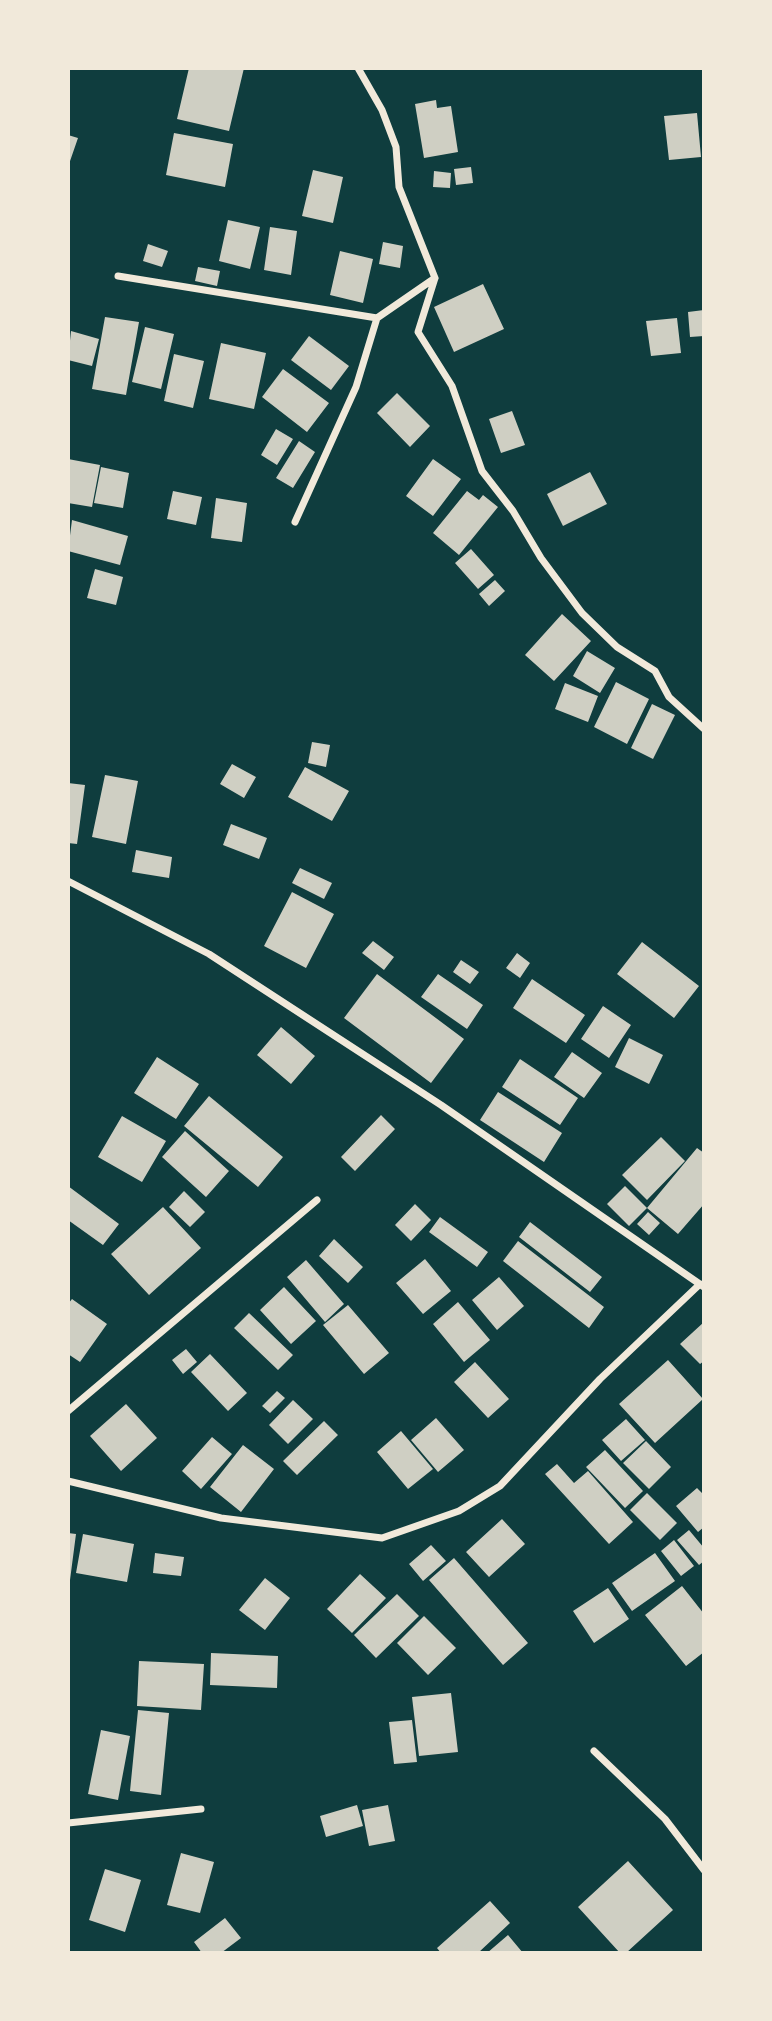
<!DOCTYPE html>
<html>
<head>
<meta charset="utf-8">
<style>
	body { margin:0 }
	#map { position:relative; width:772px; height:2021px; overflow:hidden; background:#0f3d3e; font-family:Helvetica,sans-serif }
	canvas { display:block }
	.frame { position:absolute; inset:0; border:70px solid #f1e9da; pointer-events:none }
</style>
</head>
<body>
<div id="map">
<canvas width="772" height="2021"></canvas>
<div class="frame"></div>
</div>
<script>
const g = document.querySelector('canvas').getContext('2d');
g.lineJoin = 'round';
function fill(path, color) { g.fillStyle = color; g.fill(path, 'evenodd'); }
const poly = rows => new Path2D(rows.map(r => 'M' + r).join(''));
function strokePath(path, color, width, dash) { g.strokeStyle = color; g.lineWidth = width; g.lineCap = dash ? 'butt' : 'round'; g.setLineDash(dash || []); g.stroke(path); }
const building = poly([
	[189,68,244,68,229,131,177,119],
	[436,100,437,108,451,106,458,152,424,158,415,104],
	[697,113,701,157,669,160,664,116],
	[174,133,233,144,225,187,166,175],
	[68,135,78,138,69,164,68,164],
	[471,167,473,183,456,185,454,169],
	[313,170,343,177,333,223,302,216],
	[434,171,451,173,450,188,433,187],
	[228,220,260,227,250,269,219,261],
	[270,227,297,231,291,275,264,270],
	[383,242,403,246,400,268,379,264],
	[148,244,168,251,162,267,143,261],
	[340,251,373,259,363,303,330,295],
	[198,267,220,271,217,286,195,281],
	[483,284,504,329,454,352,434,307],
	[704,310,704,336,690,337,688,312],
	[105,317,139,322,126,395,92,389],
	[677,318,681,353,651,356,646,321],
	[145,327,174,334,161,389,132,382],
	[71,331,99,339,92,366,68,360],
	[309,336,349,366,331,390,291,360],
	[221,343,266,353,254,409,209,399],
	[174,354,204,361,193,408,164,401],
	[283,369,329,403,307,432,262,397],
	[397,393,430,426,410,447,377,413],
	[512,411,525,445,501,453,489,419],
	[276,429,293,439,277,465,261,455],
	[299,441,315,452,293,488,276,478],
	[68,459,100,465,92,507,68,503],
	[433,459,461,479,433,516,406,496],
	[101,467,129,473,123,508,94,503],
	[590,472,607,504,563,526,547,494],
	[173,491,202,497,196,525,167,519],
	[467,491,479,500,483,495,498,507,459,555,433,533],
	[216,498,247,503,242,542,211,538],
	[72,520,128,536,120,565,68,551],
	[471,549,494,575,478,589,455,563],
	[95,569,123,577,116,605,87,598],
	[495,580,505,591,489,606,479,594],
	[562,614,591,641,554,681,525,655],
	[587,651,615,668,600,693,573,676],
	[616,682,649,699,627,744,594,727],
	[565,683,598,696,588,722,555,709],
	[652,704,675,715,653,759,631,748],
	[312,742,330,745,326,767,308,763],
	[232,764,256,777,244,798,220,784],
	[305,767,349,791,332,821,288,797],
	[105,775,138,781,126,844,92,837],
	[68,783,85,785,77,844,68,843],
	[231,824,267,838,259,859,223,845],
	[136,850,172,857,169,878,132,872],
	[300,868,332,883,324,899,292,883],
	[292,892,334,914,306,968,264,946],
	[373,941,394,957,384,970,362,953],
	[642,942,699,986,674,1018,617,974],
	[517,953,530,963,520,978,506,968],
	[461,960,479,972,470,984,453,972],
	[377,974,464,1039,431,1083,344,1018],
	[438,974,483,1005,467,1029,421,997],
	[532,979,585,1015,566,1043,513,1008],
	[603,1006,631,1025,609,1058,581,1039],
	[281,1027,315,1056,291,1084,257,1055],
	[629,1038,663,1055,649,1084,615,1067],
	[572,1052,602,1073,584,1098,554,1077],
	[157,1057,199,1084,176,1119,134,1093],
	[520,1059,578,1098,560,1125,502,1087],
	[498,1092,562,1133,544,1162,480,1120],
	[209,1096,283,1157,258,1187,184,1126],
	[381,1115,395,1129,355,1171,341,1157],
	[122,1116,166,1141,142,1182,98,1157],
	[185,1131,229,1171,206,1197,162,1157],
	[661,1137,685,1161,647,1200,622,1175],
	[697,1148,704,1153,704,1204,678,1234,647,1208],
	[68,1186,119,1224,103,1245,68,1220],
	[625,1186,647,1208,629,1226,607,1204],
	[184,1191,205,1212,190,1227,169,1207],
	[415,1204,431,1220,411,1241,395,1225],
	[163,1207,201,1248,149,1295,111,1254],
	[648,1212,660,1223,649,1235,637,1224],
	[440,1217,488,1252,477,1267,429,1232],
	[530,1222,602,1277,590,1292,519,1237],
	[334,1239,363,1267,348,1283,319,1256],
	[518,1241,604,1307,589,1328,503,1261],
	[425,1259,451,1291,423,1314,396,1283],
	[306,1260,344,1304,325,1322,287,1277],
	[499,1277,524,1306,497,1330,472,1300],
	[284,1287,316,1321,291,1344,260,1310],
	[72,1299,107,1324,80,1362,68,1354,68,1304],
	[458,1302,490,1340,464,1362,433,1324],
	[348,1305,389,1353,364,1374,323,1325],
	[249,1313,293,1355,278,1370,234,1328],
	[704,1322,704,1361,700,1364,680,1344],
	[186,1349,197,1362,183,1374,172,1360],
	[210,1354,247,1393,228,1411,191,1372],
	[668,1360,703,1399,655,1443,619,1404],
	[475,1362,509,1399,488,1418,454,1382],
	[277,1391,285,1398,270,1413,262,1406],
	[293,1400,313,1419,288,1444,269,1425],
	[126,1404,157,1438,121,1471,90,1436],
	[436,1418,464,1450,438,1472,411,1440],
	[626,1419,645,1440,621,1461,602,1440],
	[324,1421,338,1435,297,1475,283,1461],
	[401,1431,433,1469,408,1489,377,1452],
	[212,1437,232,1454,201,1489,182,1471],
	[646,1441,671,1467,649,1489,623,1463],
	[243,1445,274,1469,241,1512,210,1487],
	[605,1450,643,1491,625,1508,586,1467],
	[557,1464,574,1483,588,1471,633,1522,609,1544,545,1474],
	[697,1488,704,1495,704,1527,698,1532,676,1506],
	[647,1493,677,1523,660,1540,630,1510],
	[502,1519,525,1544,489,1577,466,1552],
	[689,1530,704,1548,704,1561,699,1565,677,1540],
	[68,1533,76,1534,70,1580,68,1579],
	[83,1534,134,1544,127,1582,76,1573],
	[674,1540,694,1566,681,1576,661,1551],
	[431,1545,446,1561,423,1581,409,1564],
	[155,1553,184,1557,181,1576,153,1573],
	[655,1553,675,1581,632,1611,612,1583],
	[454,1558,528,1643,503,1665,429,1580],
	[360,1574,386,1598,352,1633,327,1609],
	[265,1578,290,1598,265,1630,239,1610],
	[682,1586,704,1614,704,1652,686,1666,645,1615],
	[608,1588,629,1619,594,1643,573,1611],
	[397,1594,419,1616,376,1658,354,1635],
	[424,1616,456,1648,428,1675,397,1643],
	[211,1653,278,1656,277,1688,210,1685],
	[139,1661,204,1664,201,1710,137,1706],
	[451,1693,458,1752,419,1756,412,1697],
	[138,1710,169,1713,161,1795,130,1791],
	[412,1720,417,1762,394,1764,389,1722],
	[101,1730,130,1736,118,1800,88,1794],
	[357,1805,363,1826,326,1837,320,1816],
	[388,1805,395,1841,369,1846,362,1810],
	[181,1853,214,1862,200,1913,167,1905],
	[628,1861,673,1910,626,1953,620,1953,578,1907],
	[105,1869,141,1880,125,1932,89,1920],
	[490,1901,510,1923,478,1953,441,1953,437,1948],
	[225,1918,241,1938,221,1953,202,1953,194,1942],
	[508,1935,523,1953,487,1953]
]);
const minor = poly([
	[358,68,382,110,396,147,399,187,435,278,418,332,452,386,482,471,513,511,541,558,582,613,617,647,655,671,669,697,704,729],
	[118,276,377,318],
	[295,522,356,387,377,318,435,278],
	[68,881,209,954,441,1105,704,1287],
	[68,1411,317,1200],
	[68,1481,221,1518,382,1538,459,1511,500,1486,600,1379,700,1284],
	[594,1751,665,1819,704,1870],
	[68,1823,201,1809]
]);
fill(building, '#cfcfc3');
strokePath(minor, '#f1e9da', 7);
</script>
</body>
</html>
